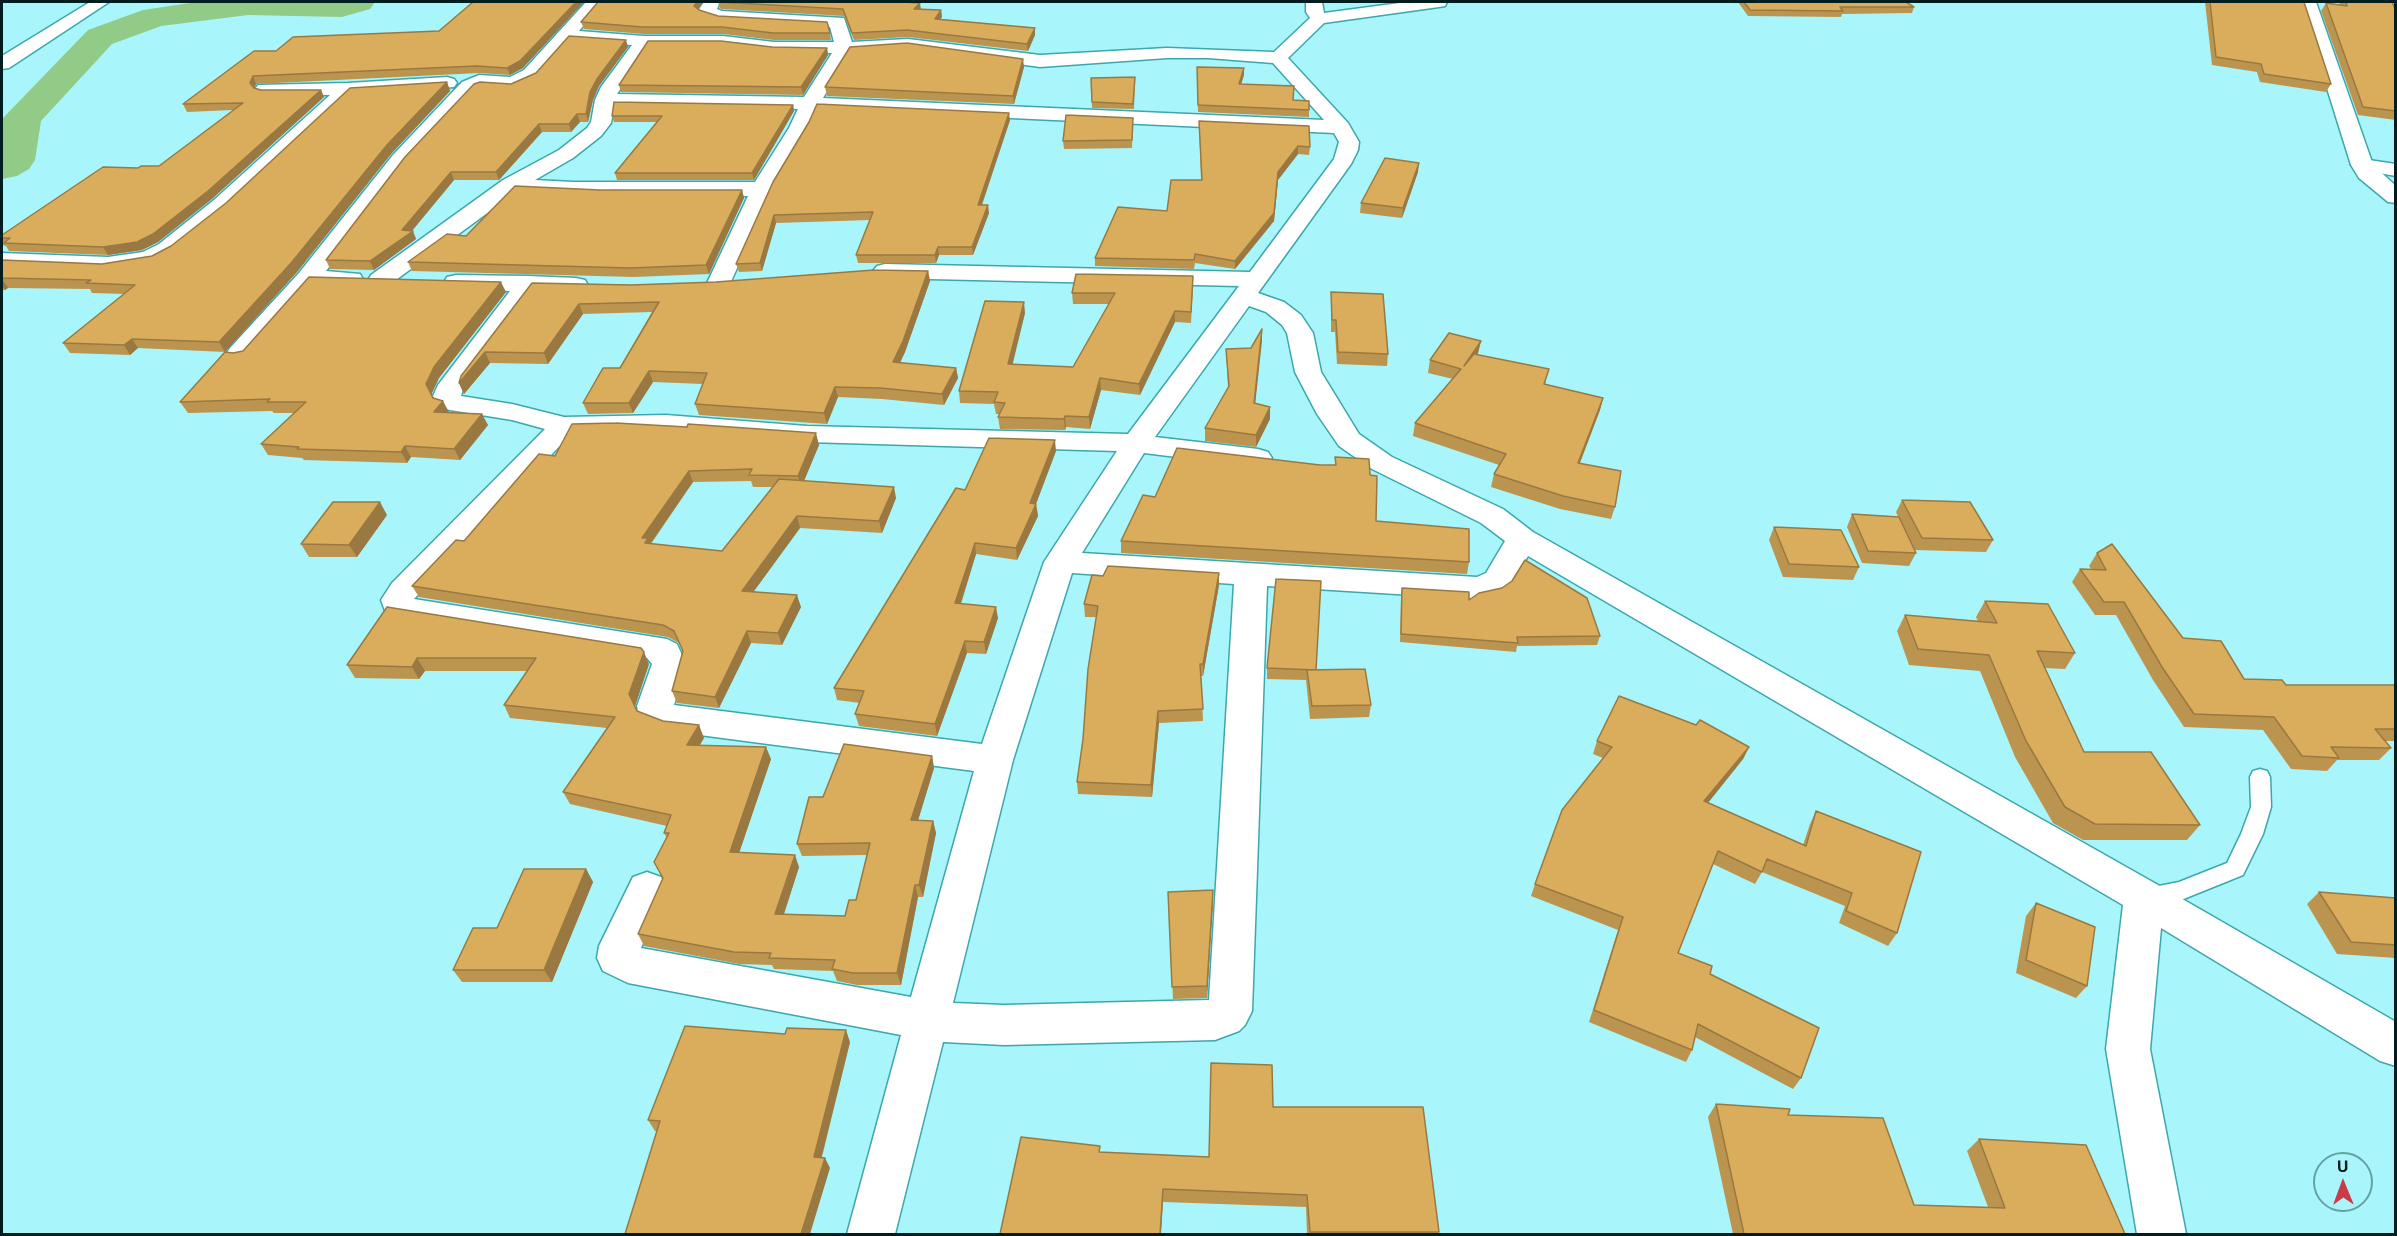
<!DOCTYPE html>
<html>
<head>
<meta charset="utf-8">
<style>
	body { margin:0 }
	#map { position:relative; width:2397px; height:1236px; overflow:hidden; background:#a8f6fb; font-family:"Noto Sans",sans-serif }
	canvas { display:block }
	.frame { position:absolute; inset:0; border:3px solid #001e20; pointer-events:none }
	.north { position:absolute; left:2313px; top:1152px; width:60px; height:60px; box-sizing:border-box; background:#a8f6fb; border:2px solid #65a0a3; border-radius:50%; rotate:359deg; font-size:16px; font-weight:700; line-height:24px; text-align:center; color:#001e20 }
	.north::after { content:''; display:block; margin:auto; width:21px; height:27px; background:#cb3b47; clip-path:polygon(50% 0,100% 100%,50% 72%,0 100%) }
</style>
</head>
<body>
<div id="map">
<canvas width="2397" height="1236"></canvas>
<div class="frame"></div>
<div class="north">U</div>
</div>
<script>
const g = document.querySelector('canvas').getContext('2d');
g.lineJoin = 'round';
const poly = rows => new Path2D(rows.map(r => 'M' + r).join(''));
function fill(path, color) { g.fillStyle = color; g.fill(path, 'evenodd'); }
function strokePath(path, color, width, dash) { g.strokeStyle = color; g.lineWidth = width; g.lineCap = dash ? 'butt' : 'round'; g.setLineDash(dash || []); g.stroke(path); }
const river = poly([
	[197,2,375,2,370,9,342,17,248,15,161,26,112,44,41,121,35,160,29,169,17,176,2,179,3,118,88,30,143,10,197,2]
]);
const lane = poly([
	[2260,769,2267,771,2270,777,2271,807,2263,834,2243,875,2181,900,2146,906,2138,904,2135,897,2138,890,2179,882,2227,863,2241,834,2251,807,2250,777,2253,771,2260,769]
]);
const street = poly([
	[90,2,109,2,9,68,2,69,2,56,90,2],
	[586,2,603,2,579,31,644,36,723,36,774,42,834,42,830,27,720,21,701,15,698,11,704,2,720,2,717,9,722,11,844,18,852,42,908,39,1040,55,1167,48,1274,52,1310,18,1306,12,1306,2,1322,2,1324,13,1407,2,1447,2,1445,6,1439,7,1324,23,1288,58,1348,123,1359,142,1358,150,1351,164,1258,293,1284,302,1301,315,1313,333,1321,372,1359,434,1392,457,1503,509,1533,532,2158,885,2396,1022,2396,1066,2380,1061,2161,928,2150,1049,2186,1234,2137,1234,2106,1049,2123,905,1528,556,1509,588,1500,594,1477,599,1267,586,1252,1011,1245,1025,1239,1031,1215,1040,1004,1045,943,1042,895,1234,847,1234,901,1035,628,983,603,971,597,958,599,946,633,877,647,872,661,877,667,889,641,948,911,997,974,771,669,731,643,721,638,712,637,706,652,664,647,658,387,616,381,600,392,583,545,429,512,420,450,410,440,408,436,402,433,396,438,385,510,291,456,289,447,287,444,282,447,277,456,275,528,276,576,278,585,280,588,285,585,290,576,292,534,291,464,386,461,396,512,404,564,417,666,415,807,426,1128,434,1239,286,885,278,877,276,873,271,877,266,885,264,1250,272,1334,159,1339,142,1334,133,817,109,809,128,773,189,728,288,719,290,710,288,707,283,748,196,573,196,516,192,389,285,380,287,371,285,368,280,371,275,503,180,559,150,587,128,591,122,595,100,601,87,632,45,570,41,538,78,513,89,482,87,476,90,407,163,326,271,360,274,363,279,360,284,351,286,314,285,248,360,239,362,230,360,226,354,230,348,299,273,393,155,462,82,479,75,510,77,524,70,586,2],
	[649,46,723,46,774,52,832,53,804,97,617,94,649,46],
	[885,49,908,49,1040,67,1167,58,1208,58,1273,63,1324,120,823,98,850,53,885,49],
	[614,106,798,109,789,128,755,182,573,182,535,180,573,158,601,136,611,123,614,106],
	[1249,306,1266,312,1282,325,1287,333,1295,372,1317,414,1339,446,1372,469,1481,523,1505,541,1486,573,1477,577,1082,553,1144,453,1258,467,1268,464,1272,458,1268,452,1258,449,1155,437,1249,306],
	[666,431,807,442,1117,451,1044,562,982,744,674,705,686,664,677,644,667,639,414,599,572,433,666,431],
	[1072,573,1234,584,1209,1000,1004,1005,953,1003,1013,760,1072,573],
	[447,77,454,79,457,83,454,87,353,94,230,210,175,254,157,263,108,271,2,267,2,253,108,257,143,252,159,244,214,200,330,95,265,95,258,93,255,89,258,85,348,83,447,77],
	[2362,159,2396,164,2396,176,2355,169,2351,165,2355,161,2362,159]
]);
const secondary = poly([
	[2300,2,2316,2,2373,165,2396,186,2396,203,2388,202,2359,178,2351,165,2300,2]
]);
const wall = poly([
	[473,2,584,2,523,68,510,75,479,73,256,84,254,88,261,90,321,90,324,97,213,198,158,242,142,250,108,255,9,251,6,246,2,245,2,235,138,168,159,166,233,110,187,112,183,104,276,51,439,31],
	[598,2,703,2,698,10,699,10,718,16,830,33,831,40,774,40,723,34,644,34,584,29,581,22],
	[718,2,941,10,942,17,940,19,1035,28,1035,35,1028,51,908,37,854,40,844,16,722,9,720,8],
	[1738,2,1906,2,1914,7,1912,13,1842,14,1841,17,1748,16],
	[2205,2,2304,2,2331,84,2326,92,2260,82,2257,72,2212,65],
	[2339,2,2392,2,2396,11,2396,120,2358,115,2321,11,2326,3,2340,5],
	[628,47,599,86,593,100,588,122,580,122,571,132,542,132,499,180,454,180,412,231,416,239,374,270,330,269,326,260,511,84],
	[772,47,827,48,828,55,803,95,621,92,619,85],
	[1024,67,1014,104,827,96,825,87],
	[1197,67,1244,68,1244,75,1241,84,1293,100,1309,101,1309,117,1198,112],
	[1135,77,1134,109,1092,108,1091,78],
	[447,82,450,91,391,154,297,272,225,352,233,353,506,292,439,378,431,395,433,398,448,413,488,425,460,460,411,457,407,463,304,460,302,458,268,455,261,444,294,413,274,413,272,411,188,413,180,402,225,352,138,348,130,355,70,353,63,343,125,294,92,293,90,289,8,288,5,290,2,290,2,260,102,264,152,256,171,246],
	[793,105,794,111,754,180,617,180,615,173,657,122,614,122,612,116],
	[1010,120,982,205,989,213,973,255,939,255,936,263,858,263,856,255,870,220,776,223,762,271,739,272,736,264,773,182],
	[1199,121,1310,147,1309,155,1298,154,1278,180,1274,221,1235,269,1195,263,1194,269,1095,266,1095,258,1167,211,1201,180],
	[1133,126,1132,148,1064,149,1063,141],
	[1418,172,1402,218,1360,213,1361,203],
	[600,190,742,190,744,198,709,274,634,277,412,271,408,262,466,236],
	[928,271,930,281,905,352,900,363,956,368,958,378,944,405,882,399,838,397,827,424,699,415,695,404,703,384,653,382,633,413,588,414,583,403,620,368,652,312,583,314,548,364,490,363,464,394,459,383,532,283,631,285,716,282],
	[1193,287,1191,323,1175,322,1140,395,1101,390,1090,429,1066,427,1065,430,1000,429,998,417,1000,414,996,414,994,404,960,403,959,391,1025,313,1012,364,1073,367,1109,304,1073,304,1072,293],
	[1331,292,1388,354,1387,366,1337,364,1335,332,1331,332],
	[1262,329,1255,403,1270,419,1256,447,1205,441,1205,428,1228,388,1226,349,1251,348],
	[1481,341,1478,353,1477,355,1546,381,1545,385,1603,398,1600,410,1580,463,1615,507,1611,519,1560,509,1491,487,1494,474,1499,465,1413,436,1415,423,1453,379,1428,373,1430,360],
	[819,445,804,481,896,498,882,533,800,528,754,591,801,607,782,645,751,643,719,708,677,703,672,691,683,652,679,643,668,637,419,597,412,586,464,541,555,456],
	[751,481,753,487,773,487,722,551,651,544,693,482],
	[1056,451,1036,504,1038,516,1017,560,976,554,961,604,998,618,986,654,967,653,937,736,859,726,855,714,860,703,837,700,834,688,965,490],
	[1335,457,1370,475,1376,521,1469,562,1467,574,1121,553,1121,541,1155,497,1320,465,1335,465],
	[1902,500,1993,540,1986,552,1915,550,1906,532,1916,553,1909,566,1862,563,1847,527,1852,514,1898,517,1896,512],
	[387,515,357,557,309,557,301,544],
	[1774,527,1859,567,1853,580,1783,577,1769,540],
	[2097,553,2183,638,2244,679,2286,685,2396,685,2396,741,2386,741,2391,748,2379,760,2337,760,2327,771,2291,769,2263,730,2184,727,2153,680,2116,615,2095,615,2072,582,2080,569,2091,569,2089,566],
	[1219,585,1203,676,1201,676,1203,721,1159,723,1152,797,1078,794,1077,782,1083,739,1096,617,1085,617,1084,604],
	[1402,588,1600,636,1597,645,1517,646,1516,652,1400,642,1401,597],
	[1985,601,2075,653,2065,669,2045,668,2084,752,2200,825,2187,840,2083,840,2053,823,2015,757,1980,671,1909,665,1897,631,1905,615,1978,621,1976,617],
	[387,607,649,664,635,706,637,711,704,738,700,745,771,759,739,853,799,867,784,914,845,916,856,900,867,855,802,856,797,844,823,797,932,756,934,768,918,821,933,821,936,833,923,897,918,897,901,985,857,985,837,981,833,971,774,969,772,965,739,964,644,946,638,934,663,879,654,862,667,838,664,833,667,826,570,804,563,792,607,728,510,718,504,705,527,671,425,671,419,679,355,678,347,665],
	[1267,668,1316,670,1371,705,1369,717,1310,719,1306,680,1267,679],
	[1597,741,1749,747,1743,759,1708,803,1803,845,1810,824,1816,811,1897,933,1888,946,1839,923,1845,906,1762,872,1755,884,1713,864,1678,953,1710,974,1801,1078,1793,1089,1695,1037,1692,1050,1686,1062,1589,1022,1618,930,1531,896,1535,884,1603,758,1593,754],
	[586,869,593,882,552,982,462,982,453,970,497,928],
	[1213,890,1207,998,1173,999,1168,892],
	[2319,892,2396,898,2396,958,2337,954,2307,904],
	[2036,903,2087,986,2076,998,2016,973,2026,916],
	[850,1042,822,1157,830,1168,655,1131,648,1120],
	[1716,1104,1788,1115,1914,1205,1988,1207,1967,1151,1979,1139,2125,1234,1733,1234,1708,1117],
	[1273,1107,1439,1232,1438,1234,1307,1234,1306,1207,1163,1202,1101,1152,1209,1157]
]);
const shadedWall = poly([
	[576,2,584,2,523,68,510,75,507,68],
	[697,2,703,2,696,12,694,6],
	[920,3,921,10,914,9],
	[941,10,942,17,936,25,935,19],
	[1035,28,1035,35,1028,51,1027,44],
	[626,40,628,47,599,86,593,100,588,122,586,114,590,92,597,79],
	[827,48,828,55,803,95,801,87],
	[1023,59,1024,67,1014,104,1013,96],
	[1244,68,1244,75,1239,91,1239,84],
	[253,76,256,84,253,90,250,83],
	[447,82,450,91,391,154,297,272,225,352,219,342,387,145],
	[321,90,324,97,213,198,158,242,142,250,108,255,103,247],
	[793,105,794,111,754,180,752,173],
	[1009,113,1010,120,979,213,978,205],
	[577,114,580,122,571,132,569,124],
	[539,124,542,132,499,180,496,172],
	[1298,146,1298,154,1278,180,1274,221,1235,269,1235,261,1278,172],
	[1419,163,1418,172,1402,218,1403,208],
	[451,172,454,180,410,233,413,231,416,239,374,270,370,261,402,230],
	[742,190,744,198,709,274,706,265],
	[988,205,989,213,973,255,972,247],
	[774,215,776,223,762,271,760,263],
	[938,247,939,255,936,263,935,255],
	[928,271,930,281,905,352,895,373,893,362],
	[2,279,8,288,5,290,2,285],
	[501,282,506,292,439,378,431,395,426,384,434,367],
	[1024,302,1025,313,1010,375,1008,364],
	[579,304,583,314,548,364,544,353],
	[1175,311,1175,322,1140,395,1139,384],
	[1262,329,1262,341,1254,415,1254,403],
	[132,339,138,348,130,355,124,345],
	[1481,341,1478,353,1462,378,1464,366],
	[485,352,490,363,464,394,459,383],
	[956,368,958,378,944,405,942,394],
	[649,371,653,382,633,413,629,403],
	[1100,378,1101,390,1090,429,1089,417],
	[835,387,838,397,827,424,824,413],
	[1603,398,1600,410,1575,475,1578,463],
	[443,401,449,412,440,423,434,412],
	[1270,407,1270,419,1256,447,1256,435],
	[482,414,488,425,460,460,454,449],
	[1065,416,1066,427,1065,430,1064,419],
	[816,433,819,445,801,488,798,476],
	[1055,440,1056,451,1034,509,1036,504,1038,516,1017,560,1016,548,1030,503],
	[405,446,411,457,407,463,401,452],
	[689,471,693,482,650,544,649,555,642,538],
	[894,487,896,498,882,533,879,521],
	[380,502,387,515,357,557,349,545],
	[797,516,800,528,746,602,742,591],
	[975,543,976,554,957,615,955,603],
	[1219,573,1219,585,1203,676,1203,664],
	[797,595,801,607,782,645,778,633],
	[996,607,998,618,986,654,984,642],
	[747,631,751,643,719,708,715,697],
	[965,641,967,653,937,736,935,724],
	[644,652,649,664,635,706,629,694],
	[417,658,425,671,419,679,412,667],
	[1158,711,1159,723,1152,797,1151,785],
	[699,725,704,738,692,757,687,745],
	[766,747,771,759,735,865,730,852],
	[1749,747,1743,759,1699,814,1704,801],
	[932,756,934,768,914,833,911,820],
	[933,821,936,833,923,897,919,885],
	[795,855,799,867,780,926,775,914],
	[586,869,593,882,552,982,544,970],
	[915,885,918,897,901,985,897,973],
	[1213,890,1213,903,1207,998,1207,986],
	[846,1030,850,1042,819,1167,814,1157],
	[825,1158,830,1168,810,1234,801,1234],
	[1163,1189,1163,1202,1161,1234,1160,1234]
]);
const building = poly([
	[473,2,576,2,520,61,507,68,476,66,253,76,250,83,254,88,261,90,321,90,208,191,153,234,137,242,103,247,4,243,10,238,2,238,2,235,103,167,138,168,141,166,159,166,243,103,183,104,254,51,276,51,293,37,439,31,473,2],
	[598,2,697,2,694,6,699,10,718,16,827,22,830,33,773,33,722,27,642,27,581,22,598,2],
	[719,2,901,2,920,3,914,9,941,10,935,19,1035,28,1027,44,907,30,852,33,843,9,719,2],
	[1744,2,1906,2,1914,7,1840,7,1843,11,1750,10,1744,2],
	[2210,2,2304,2,2331,84,2264,74,2261,64,2216,57,2210,2],
	[2346,2,2392,2,2396,11,2396,111,2363,107,2326,3,2347,6,2346,2],
	[569,36,626,40,597,79,590,92,586,114,577,114,569,124,539,124,496,172,451,172,402,230,413,231,370,261,326,260,405,157,474,84,480,82,511,84,536,73,569,36],
	[648,41,721,41,772,47,827,48,801,87,619,85,648,41],
	[907,43,1023,59,1013,96,825,87,850,47,907,43],
	[1197,67,1244,68,1239,84,1294,86,1293,100,1309,101,1309,110,1198,105,1197,67],
	[1135,77,1133,104,1092,102,1091,78,1135,77],
	[447,82,387,145,292,262,219,342,132,339,124,345,63,343,135,285,86,283,91,280,2,278,2,260,102,264,152,256,171,246,226,203,350,88,447,82],
	[614,102,793,105,752,173,615,173,662,116,612,116,614,102],
	[817,104,1009,113,978,205,988,205,972,247,938,247,935,255,856,255,873,212,774,215,760,263,736,264,773,182,809,122,817,104],
	[1066,115,1133,118,1132,140,1063,141,1066,115],
	[1199,121,1309,126,1310,147,1298,146,1278,172,1274,213,1235,261,1195,254,1194,260,1095,258,1118,207,1167,211,1171,180,1202,180,1199,121],
	[1385,158,1419,163,1403,208,1361,203,1385,158],
	[515,186,600,190,742,190,706,265,631,268,408,262,447,234,466,236,515,186],
	[874,270,928,271,903,341,893,362,956,368,942,394,880,388,835,387,824,413,695,404,707,373,649,371,629,403,583,403,603,368,620,368,659,302,579,304,544,353,485,352,459,383,461,376,532,283,631,285,716,282,874,270],
	[1076,274,1193,276,1191,312,1175,311,1139,384,1100,378,1089,417,1065,416,1064,419,998,417,1005,403,994,402,998,392,959,391,985,301,1024,302,1008,364,1073,367,1115,293,1072,293,1076,274],
	[309,277,501,282,434,367,426,384,433,398,443,401,434,412,482,414,454,449,405,446,401,452,297,449,299,447,261,444,306,402,267,402,270,399,180,402,225,352,233,353,243,351,309,277],
	[1331,292,1383,294,1388,354,1338,352,1336,320,1332,320,1331,292],
	[1262,329,1254,403,1270,407,1256,435,1205,428,1229,386,1226,349,1251,348,1262,329],
	[1449,333,1481,341,1464,366,1474,354,1549,369,1544,384,1603,398,1578,463,1621,471,1615,507,1563,496,1494,474,1506,454,1415,423,1461,369,1430,360,1449,333],
	[616,423,687,427,688,424,816,433,798,476,749,475,752,469,689,471,642,538,648,538,645,543,722,551,779,479,894,487,879,521,797,516,742,591,797,595,778,633,747,631,715,697,672,691,683,651,674,631,663,625,412,586,456,540,464,541,539,454,555,456,572,424,616,423],
	[989,438,1055,440,1030,503,1036,504,1016,548,975,543,955,603,996,607,984,642,965,641,935,724,855,714,864,691,834,688,956,488,965,490,989,438],
	[1177,448,1320,465,1336,465,1335,457,1369,459,1370,475,1377,476,1376,521,1469,529,1469,562,1121,541,1143,495,1155,497,1177,448],
	[1902,500,1970,502,1993,540,1922,538,1902,500],
	[333,502,380,502,349,545,301,544,333,502],
	[1852,514,1899,517,1916,553,1868,551,1852,514],
	[1774,527,1841,530,1859,567,1789,564,1774,527],
	[2112,544,2183,638,2221,641,2244,679,2282,680,2286,685,2396,685,2396,729,2375,729,2391,748,2331,747,2339,758,2302,756,2274,717,2194,714,2162,667,2124,602,2104,602,2080,569,2106,570,2097,553,2112,544],
	[1525,560,1587,598,1600,636,1517,637,1518,643,1401,634,1402,588,1469,592,1469,600,1479,593,1502,588,1512,581,1525,560],
	[1108,566,1219,573,1203,664,1200,664,1203,709,1158,711,1151,785,1077,782,1083,739,1088,669,1098,606,1084,604,1092,575,1103,576,1108,566],
	[1276,579,1321,581,1316,670,1267,668,1276,579],
	[1985,601,2048,604,2075,653,2037,651,2084,752,2151,752,2200,825,2095,824,2065,807,2026,741,1989,655,1918,649,1905,615,1997,623,1985,601],
	[387,607,641,648,644,652,629,694,637,711,663,721,699,725,687,745,766,747,730,852,795,855,775,914,845,916,849,900,856,900,870,843,797,844,809,797,823,797,844,744,932,756,911,820,933,821,919,885,915,885,897,973,853,973,832,969,835,960,769,958,771,953,734,952,638,934,663,878,654,862,669,833,664,833,671,815,563,792,615,717,504,705,536,658,417,658,412,667,347,665,387,607],
	[1365,669,1371,705,1312,706,1307,670,1365,669],
	[1619,696,1696,725,1700,720,1749,747,1704,801,1806,846,1816,811,1921,852,1897,933,1846,911,1852,893,1767,859,1762,872,1718,851,1678,953,1712,966,1710,974,1819,1028,1801,1078,1698,1024,1692,1050,1594,1010,1623,917,1535,884,1562,810,1612,747,1597,741,1619,696],
	[524,869,586,869,544,970,453,970,473,928,497,928,524,869],
	[1213,890,1207,986,1172,987,1168,892,1213,890],
	[2319,892,2396,898,2396,945,2351,942,2319,892],
	[2036,903,2095,927,2087,986,2026,960,2036,903],
	[685,1026,785,1034,787,1028,846,1030,814,1157,825,1158,801,1234,625,1234,660,1121,648,1120,685,1026],
	[1211,1063,1272,1065,1273,1107,1423,1107,1439,1232,1310,1232,1307,1195,1163,1189,1160,1234,1000,1234,1021,1137,1100,1146,1099,1152,1209,1157,1211,1063],
	[1716,1104,1790,1109,1788,1115,1883,1118,1914,1205,2005,1208,1979,1139,2086,1145,2125,1234,1744,1234,1716,1104]
]);
fill(river, '#91cb87');
strokePath(lane, '#3ca7ad', 3);
strokePath(street, '#3ca7ad', 3);
strokePath(secondary, '#3ca7ad', 3);
fill(lane, '#fff');
fill(street, '#fff');
fill(secondary, '#fff');
fill(wall, '#bb9550');
fill(shadedWall, '#997941');
fill(building, '#daad5d');
strokePath(building, '#997941', 1.5);
</script>
</body>
</html>
